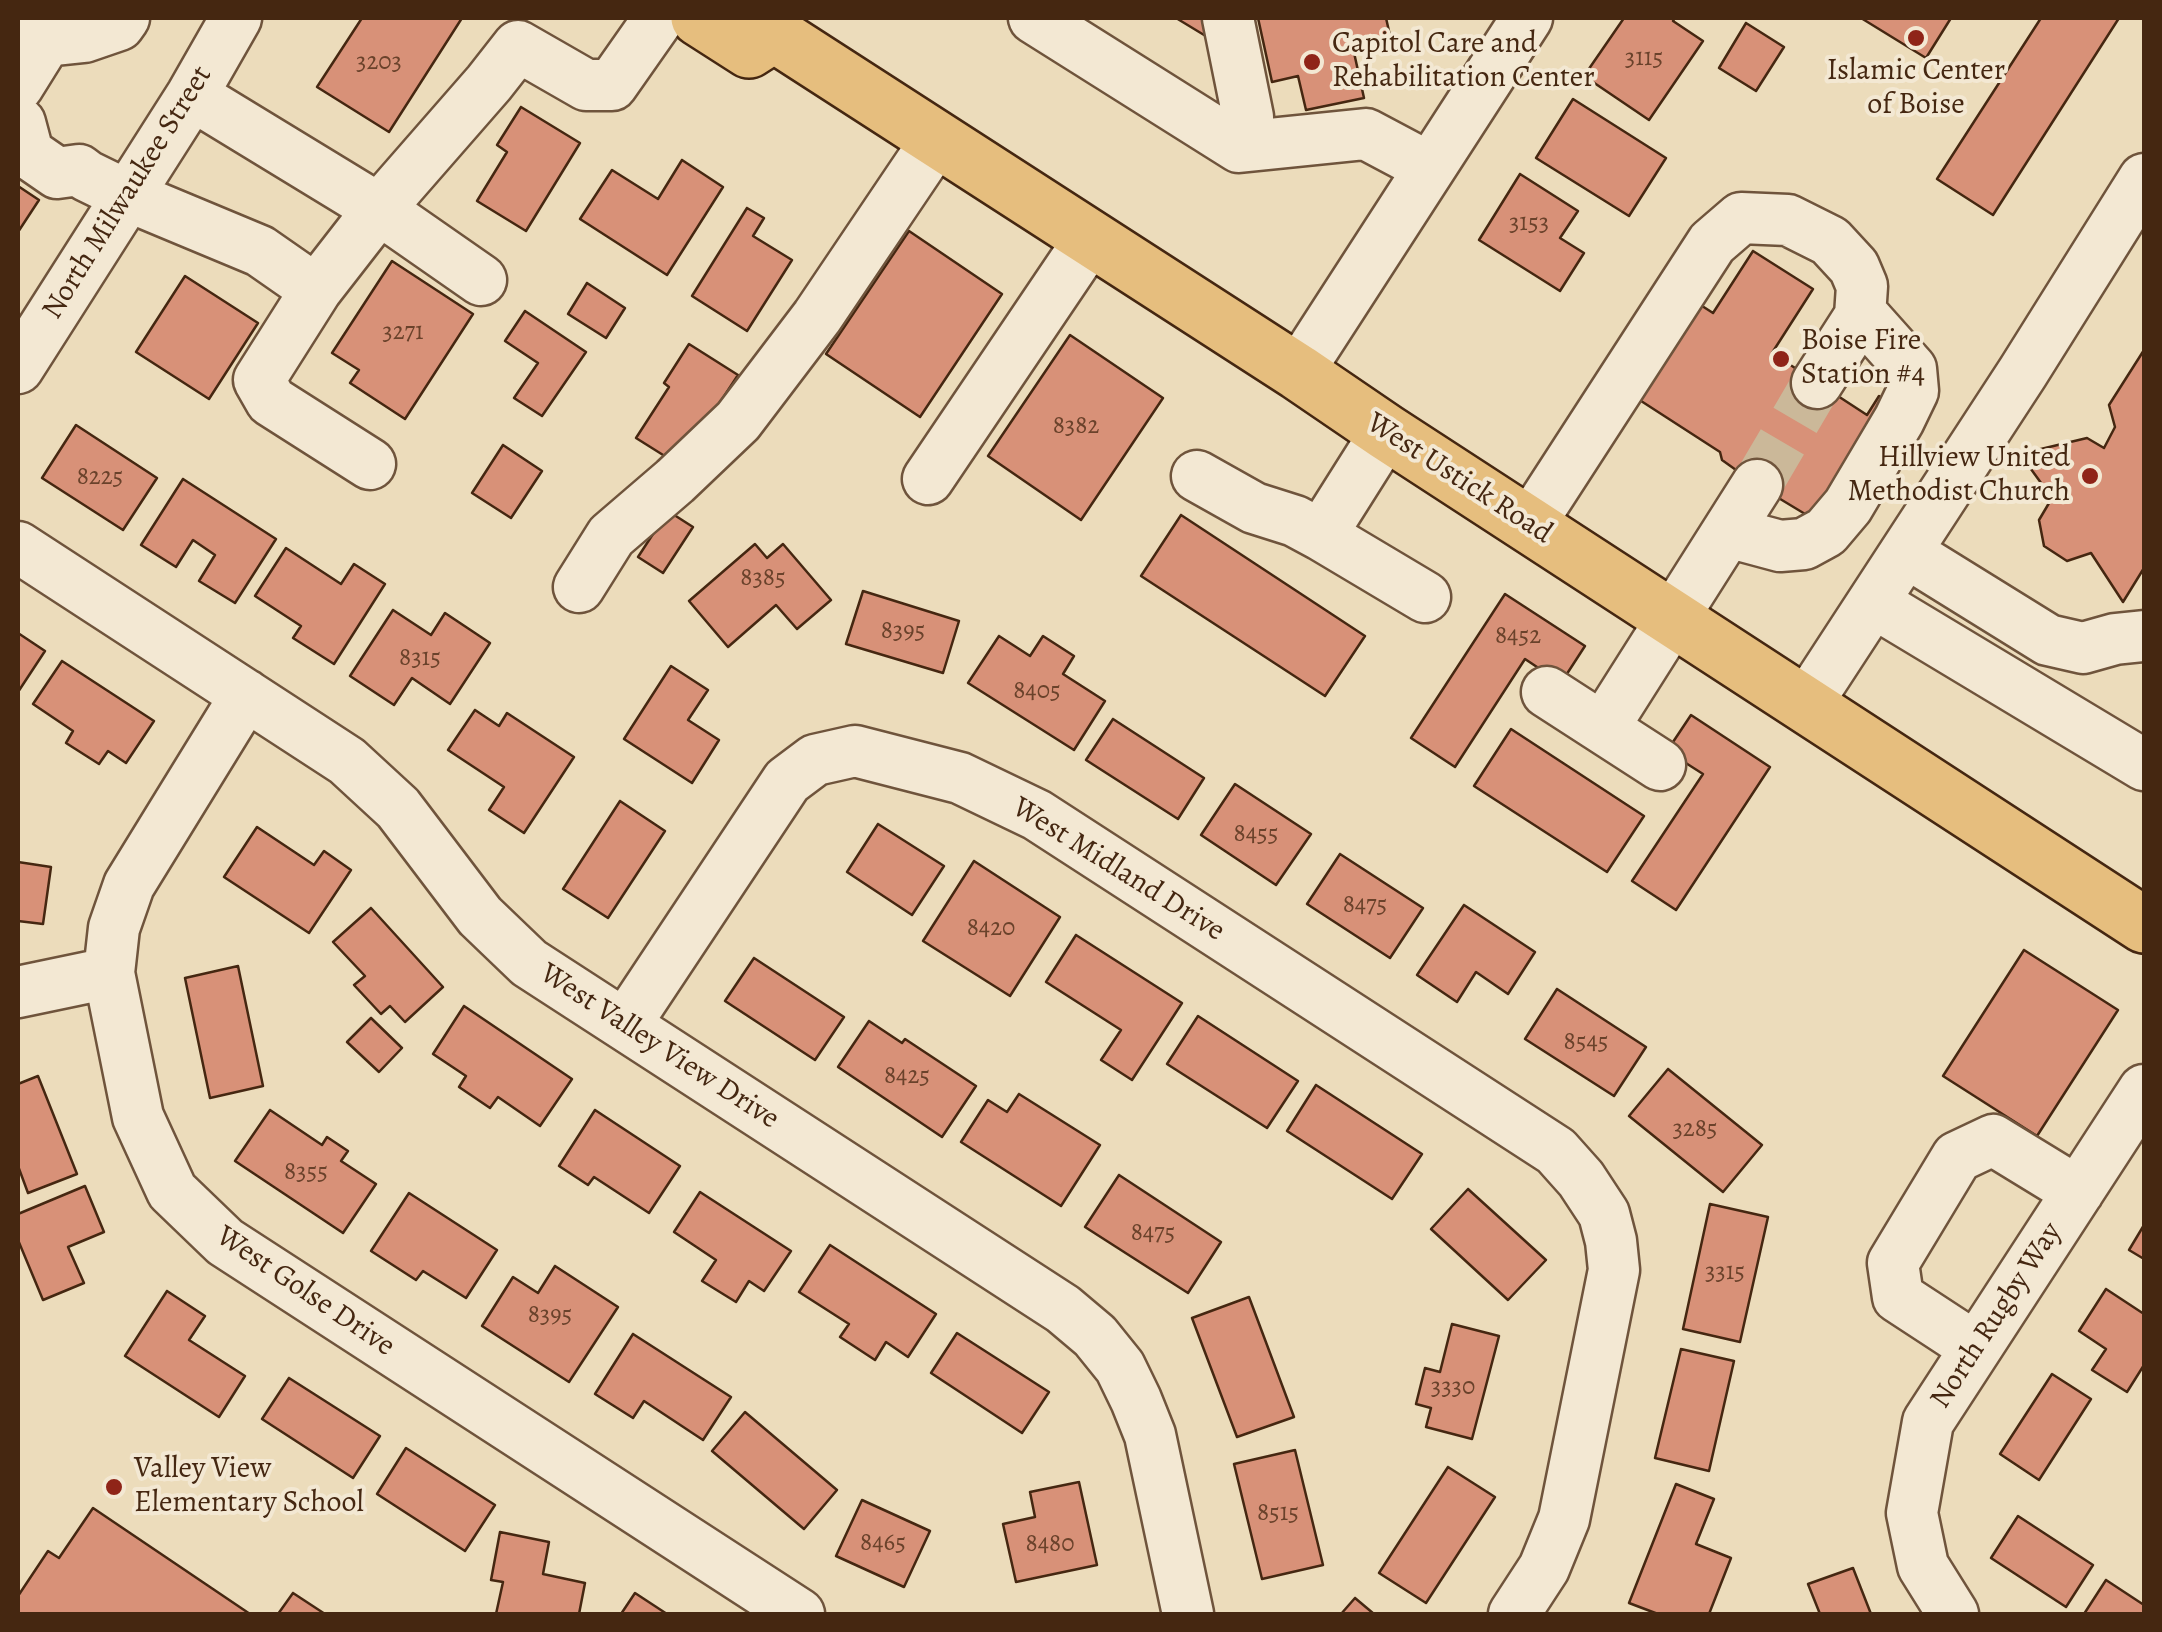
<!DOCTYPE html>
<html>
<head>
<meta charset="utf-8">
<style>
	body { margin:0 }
	#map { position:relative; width:2162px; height:1632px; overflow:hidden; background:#ecdcbb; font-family:Alegreya,serif }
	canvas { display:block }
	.frame { position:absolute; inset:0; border:20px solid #452711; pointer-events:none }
</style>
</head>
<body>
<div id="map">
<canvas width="2162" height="1632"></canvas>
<div class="frame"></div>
</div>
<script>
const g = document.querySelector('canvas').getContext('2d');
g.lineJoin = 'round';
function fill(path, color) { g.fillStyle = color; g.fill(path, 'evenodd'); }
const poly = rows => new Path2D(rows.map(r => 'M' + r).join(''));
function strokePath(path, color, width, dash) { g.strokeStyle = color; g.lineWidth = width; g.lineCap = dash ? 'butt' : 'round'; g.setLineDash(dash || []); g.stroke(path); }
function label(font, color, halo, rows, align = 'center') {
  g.font = font + ' Alegreya,serif'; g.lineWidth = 8; g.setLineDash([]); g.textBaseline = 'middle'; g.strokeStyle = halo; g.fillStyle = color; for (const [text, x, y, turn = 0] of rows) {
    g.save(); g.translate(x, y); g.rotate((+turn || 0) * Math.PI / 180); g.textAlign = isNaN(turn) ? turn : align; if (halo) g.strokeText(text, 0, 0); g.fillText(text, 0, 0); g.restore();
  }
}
const building = poly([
	[362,18,462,18,389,132,317,87,362,18],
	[1176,18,1222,18,1209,38,1176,18],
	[1258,18,1386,18,1391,40,1353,48,1364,98,1306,110,1298,76,1272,82,1258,18],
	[1624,18,1675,18,1673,21,1703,41,1649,120,1584,76,1624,18],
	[1861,18,1951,18,1926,58,1861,18],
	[2041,18,2119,18,1993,215,1937,179,2041,18],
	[1746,23,1784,47,1756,91,1719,68,1746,23],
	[1573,99,1666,158,1629,216,1536,158,1573,99],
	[521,107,580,143,526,231,477,201,507,152,497,145,521,107],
	[682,160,723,187,667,275,580,219,612,170,658,199,682,160],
	[1520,174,1578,211,1560,238,1584,253,1560,291,1479,240,1520,174],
	[18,186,39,200,18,232,18,186],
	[747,208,764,218,753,236,792,260,747,331,692,296,747,208],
	[909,231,1002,294,920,417,826,354,909,231],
	[1753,251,1813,289,1772,353,1867,415,1879,396,1895,406,1820,523,1757,485,1722,460,1720,452,1638,399,1699,304,1713,313,1753,251],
	[392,261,473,314,405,419,350,383,359,370,332,353,392,261],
	[185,276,258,323,209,399,136,352,185,276],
	[587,283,625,308,606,338,568,314,587,283],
	[525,311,586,352,542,416,514,398,538,363,505,341,525,311],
	[1070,335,1163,398,1081,520,988,456,1070,335],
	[689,344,738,375,679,465,636,438,669,387,664,383,689,344],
	[2144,350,2144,568,2123,602,2091,553,2067,561,2044,546,2039,520,2052,498,2020,454,2087,438,2104,448,2115,427,2109,405,2144,350],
	[76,425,157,478,123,530,42,478,76,425],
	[503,445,542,471,511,518,472,493,503,445],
	[183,479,276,539,235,603,199,581,215,555,193,540,176,567,141,545,183,479],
	[668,511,693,527,663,573,638,557,668,511],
	[1181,515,1365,636,1325,696,1141,576,1181,515],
	[755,544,767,558,783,544,831,600,797,629,776,605,728,647,689,601,755,544],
	[286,548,341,584,354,564,385,584,334,664,293,638,301,626,255,596,286,548],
	[863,591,959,621,943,673,846,644,863,591],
	[1505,594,1585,646,1561,683,1525,659,1455,767,1411,738,1505,594],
	[393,610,431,635,445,613,490,643,450,704,412,678,394,705,350,676,393,610],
	[18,633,45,651,18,692,18,633],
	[999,636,1030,656,1043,636,1074,656,1063,674,1105,701,1074,750,968,683,999,636],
	[62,661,154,721,126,763,108,751,99,764,66,743,73,731,33,704,62,661],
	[671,666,708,690,688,720,719,740,692,783,624,739,671,666],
	[475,710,499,726,507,713,574,757,524,833,489,810,504,787,448,750,475,710],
	[1691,715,1770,767,1676,910,1632,881,1703,774,1667,751,1691,715],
	[1113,719,1204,778,1178,819,1086,760,1113,719],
	[1511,729,1644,816,1607,872,1474,786,1511,729],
	[1235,784,1311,834,1276,885,1201,835,1235,784],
	[620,801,665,831,608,918,563,889,620,801],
	[878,824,944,866,912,915,847,872,878,824],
	[257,827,314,865,324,851,351,870,309,933,224,877,257,827],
	[1340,854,1423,908,1390,958,1307,904,1340,854],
	[974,861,1060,917,1010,996,923,941,974,861],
	[18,862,51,867,43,924,18,921,18,862],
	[1464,905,1535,952,1508,994,1476,972,1457,1002,1417,975,1464,905],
	[371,908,443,987,405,1022,390,1006,381,1014,354,985,365,976,333,942,371,908],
	[1076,935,1182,1003,1132,1080,1101,1060,1121,1030,1046,982,1076,935],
	[2024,950,2118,1010,2037,1136,1943,1076,2024,950],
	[754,958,844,1017,815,1060,725,1001,754,958],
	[238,966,263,1086,210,1098,185,978,238,966],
	[1557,989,1646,1047,1614,1096,1525,1039,1557,989],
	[464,1006,572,1079,540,1126,498,1097,490,1108,459,1087,466,1076,433,1054,464,1006],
	[1198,1016,1298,1081,1267,1128,1167,1064,1198,1016],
	[371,1018,402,1048,379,1072,347,1042,371,1018],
	[869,1021,902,1043,905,1039,976,1086,942,1137,838,1067,869,1021],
	[1668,1069,1762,1145,1723,1192,1629,1116,1668,1069],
	[38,1076,77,1174,28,1193,18,1166,18,1084,38,1076],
	[1316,1085,1422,1154,1392,1199,1287,1131,1316,1085],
	[1019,1094,1100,1145,1061,1206,961,1142,988,1100,1007,1112,1019,1094],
	[270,1110,322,1145,327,1137,348,1151,341,1161,376,1184,343,1233,235,1161,270,1110],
	[595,1110,680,1166,649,1213,594,1177,588,1185,559,1166,595,1110],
	[1119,1175,1221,1242,1188,1293,1085,1227,1119,1175],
	[85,1186,104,1232,68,1247,84,1283,43,1300,18,1240,18,1214,85,1186],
	[1468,1189,1546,1260,1508,1300,1431,1229,1468,1189],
	[700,1192,791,1251,764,1291,749,1281,736,1302,702,1281,716,1260,674,1232,700,1192],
	[409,1193,497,1250,466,1298,423,1271,416,1280,371,1251,409,1193],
	[1710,1204,1768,1217,1740,1342,1683,1329,1710,1204],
	[2144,1225,2144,1259,2129,1250,2144,1225],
	[830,1245,936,1314,908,1357,886,1342,875,1360,840,1337,849,1324,799,1292,830,1245],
	[555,1266,618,1307,569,1382,482,1326,513,1277,538,1293,555,1266],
	[2106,1289,2144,1314,2144,1365,2127,1392,2092,1370,2106,1349,2079,1331,2106,1289],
	[167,1291,205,1316,189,1340,245,1376,219,1417,125,1356,167,1291],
	[1249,1297,1294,1417,1237,1437,1192,1318,1249,1297],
	[1452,1324,1499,1336,1472,1439,1426,1427,1431,1408,1416,1404,1425,1368,1440,1372,1452,1324],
	[957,1333,1049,1392,1022,1433,931,1373,957,1333],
	[633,1334,731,1397,703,1440,644,1401,633,1418,595,1394,633,1334],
	[1681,1349,1734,1361,1709,1471,1655,1458,1681,1349],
	[2052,1374,2091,1399,2039,1480,2000,1454,2052,1374],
	[289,1378,380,1436,353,1478,262,1419,289,1378],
	[745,1412,837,1490,804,1529,712,1451,745,1412],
	[406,1448,495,1505,465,1551,377,1494,406,1448],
	[1295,1450,1323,1565,1262,1579,1234,1464,1295,1450],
	[1448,1467,1495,1497,1426,1603,1379,1573,1448,1467],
	[1079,1482,1097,1565,1016,1582,1003,1524,1035,1517,1030,1492,1079,1482],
	[1676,1484,1714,1499,1696,1544,1731,1558,1709,1614,1658,1614,1629,1603,1676,1484],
	[862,1500,930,1531,904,1587,836,1556,862,1500],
	[93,1508,250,1614,18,1614,18,1596,48,1551,59,1558,93,1508],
	[2018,1516,2093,1565,2066,1607,1991,1558,2018,1516],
	[500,1532,549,1542,543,1574,585,1583,579,1614,496,1614,503,1582,491,1580,500,1532],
	[1853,1568,1871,1614,1820,1614,1808,1584,1853,1568],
	[2106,1580,2144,1605,2144,1614,2084,1614,2106,1580],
	[293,1593,325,1614,278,1614,293,1593],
	[635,1593,667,1614,621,1614,635,1593],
	[1355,1598,1374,1614,1341,1614,1355,1598]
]);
const minorTunnel = poly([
	[1757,485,1817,383]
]);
const minor = poly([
	[1034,18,1239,147,1366,134,1430,168],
	[1228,18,1248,117,1239,147],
	[18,22,46,41,18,86],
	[46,41,84,37,119,25,124,18],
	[192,95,379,209,481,280],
	[20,123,28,153,57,173,79,170,87,176,128,196,260,251,316,290],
	[18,368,192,95,236,18],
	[1298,372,1527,18],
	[370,464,271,401,259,380,316,290,379,209,489,83,518,46,586,85,612,85,659,18],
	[1197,476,1254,508,1295,521,1321,535,1386,432],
	[928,479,1090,239],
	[1530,524,1712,243,1741,218,1788,220,1830,241,1854,267,1862,286,1860,316,1817,383],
	[1728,532,1780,546,1804,544,1826,532,1848,506,1899,420,1913,391,1911,369,1861,313],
	[1321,535,1425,597],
	[18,547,347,761,398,808,480,916,529,963,1063,1309,1095,1336,1120,1367,1136,1400,1150,1435,1188,1614],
	[1906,552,2048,640,2083,648,2115,639,2144,636],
	[579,587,611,536,675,481,738,421,817,317,937,139],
	[1873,602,2144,765],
	[1547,692,1660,765],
	[246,695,129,885,114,928,109,973,138,1117,172,1191,225,1242,799,1614],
	[1807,703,2023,372,2144,179],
	[1603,728,1757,485],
	[18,992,109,973],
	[625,1025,787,781,815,760,855,751,960,778,1037,815,1556,1151,1581,1179,1604,1214,1611,1241,1614,1270,1564,1519,1544,1568,1514,1614],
	[1976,1348,1898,1297,1893,1263,1957,1157,1993,1140,2078,1192],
	[1953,1614,1923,1566,1912,1513,1928,1422,2144,1090]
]);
const major = poly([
	[699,18,749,50,774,34],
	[772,18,774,34,1298,372,1386,432,2144,925]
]);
const markers = [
	[1916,38,10,"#8f2418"],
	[1312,62,10,"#8f2418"],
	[1781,359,10,"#8f2418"],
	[2090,476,10,"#8f2418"],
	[114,1487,10,"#8f2418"]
];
const numberNames = [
	["3115",1644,59],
	["3203",379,63],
	["3153",1529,224],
	["3271",403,333],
	["8382",1076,427],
	["8225",100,478],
	["8385",763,579],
	["8395",903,632],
	["8452",1518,637],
	["8315",420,659],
	["8405",1037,692],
	["8455",1256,835],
	["8475",1365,906],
	["8420",991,929],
	["8545",1586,1043],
	["8425",907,1077],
	["3285",1695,1130],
	["8355",306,1173],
	["8475",1153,1234],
	["3315",1725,1273],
	["8395",550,1316],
	["3330",1453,1388],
	["8515",1278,1514],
	["8465",883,1544],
	["8480",1050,1545]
];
const poiNames = [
	["Capitol Care and",1332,45],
	["Rehabilitation Center",1332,79],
	["Islamic Center",1916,72,"center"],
	["of Boise",1916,106,"center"],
	["Boise Fire",1801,342],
	["Station #4",1801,376],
	["Hillview United",2070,459,"right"],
	["Methodist Church",2070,493,"right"],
	["Valley View",134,1470],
	["Elementary School",134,1504]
];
const streetNames = [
	["North Milwaukee Street",128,193,-58],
	["West Ustick Road",1459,479,33],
	["West Midland Drive",1118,870,32],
	["West Valley View Drive",659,1047,33],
	["West Golse Drive",305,1292,34],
	["North Rugby Way",1997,1316,-57]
];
fill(building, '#d89178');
strokePath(building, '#452711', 2.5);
strokePath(minorTunnel, '#cbb899', 50, [50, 25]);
strokePath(minor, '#6f543c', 55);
strokePath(major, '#452711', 60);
strokePath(minor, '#f3e8d3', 50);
strokePath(major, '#e6be7e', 55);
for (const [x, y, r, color] of markers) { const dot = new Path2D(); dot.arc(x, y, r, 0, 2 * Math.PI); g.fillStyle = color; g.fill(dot); strokePath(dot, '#f3e8d3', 4); }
label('25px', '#6a422b', null, numberNames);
label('30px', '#452711', '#f3e8d3', poiNames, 'left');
label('30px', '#452711', '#f3e8d3', streetNames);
</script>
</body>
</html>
